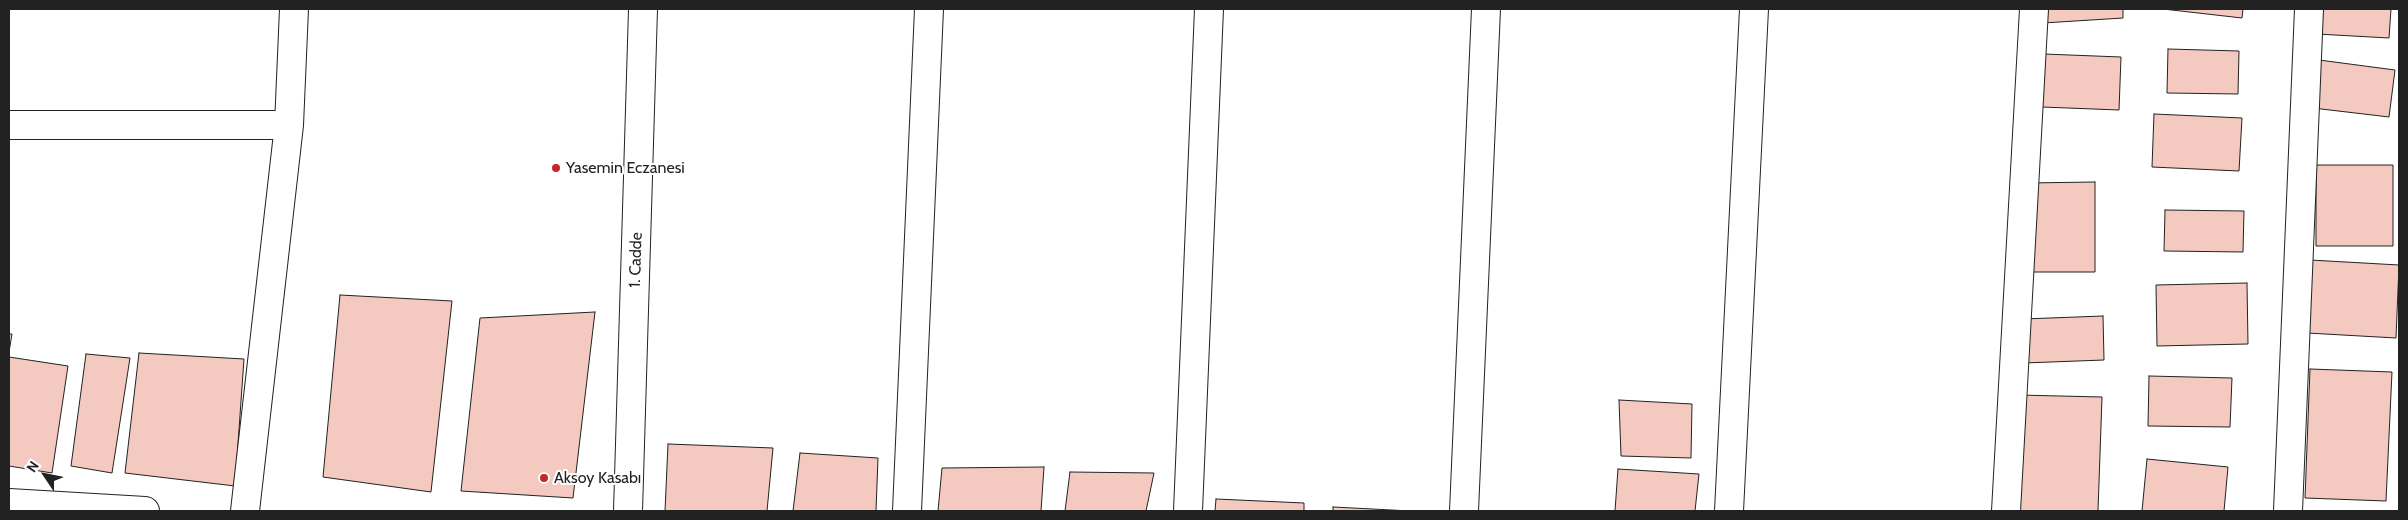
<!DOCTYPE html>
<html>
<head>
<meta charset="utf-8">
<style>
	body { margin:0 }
	#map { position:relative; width:2408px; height:520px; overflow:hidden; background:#fff; font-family:Cabin,sans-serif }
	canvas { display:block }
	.frame { position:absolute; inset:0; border:10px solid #222; pointer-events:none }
	.north { position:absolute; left:20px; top:450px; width:50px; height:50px; -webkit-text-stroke:4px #fff; paint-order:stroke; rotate:304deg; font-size:14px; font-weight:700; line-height:20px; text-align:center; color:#222 }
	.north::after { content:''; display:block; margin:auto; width:18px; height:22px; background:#222; clip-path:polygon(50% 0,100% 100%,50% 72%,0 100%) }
</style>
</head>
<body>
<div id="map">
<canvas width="2408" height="520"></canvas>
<div class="frame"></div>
<div class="north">N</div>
</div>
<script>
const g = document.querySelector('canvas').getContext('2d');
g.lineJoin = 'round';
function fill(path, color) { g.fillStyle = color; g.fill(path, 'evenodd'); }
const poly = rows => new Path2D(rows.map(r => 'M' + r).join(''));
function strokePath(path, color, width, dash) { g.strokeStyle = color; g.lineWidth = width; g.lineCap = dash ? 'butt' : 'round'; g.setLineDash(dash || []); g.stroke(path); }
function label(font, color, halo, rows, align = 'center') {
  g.font = font + ' Cabin,sans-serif'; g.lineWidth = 4; g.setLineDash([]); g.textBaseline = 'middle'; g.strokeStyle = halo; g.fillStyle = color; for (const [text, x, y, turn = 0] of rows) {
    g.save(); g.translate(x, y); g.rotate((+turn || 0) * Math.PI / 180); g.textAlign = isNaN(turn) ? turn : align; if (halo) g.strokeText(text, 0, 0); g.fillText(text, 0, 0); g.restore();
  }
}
const building = poly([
	[2042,9,2123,9,2123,18,2043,23,2042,9],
	[2163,9,2243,9,2242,18,2163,9],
	[2318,9,2391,9,2389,38,2317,34,2318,9],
	[2168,49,2239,51,2238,94,2167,93,2168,49],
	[2044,54,2121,57,2119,110,2042,107,2044,54],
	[2319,60,2395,70,2389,117,2313,108,2319,60],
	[2154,114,2242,118,2239,171,2152,167,2154,114],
	[2316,165,2393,165,2393,246,2316,246,2316,165],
	[2095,182,2095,272,2027,272,2026,183,2095,182],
	[2165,210,2244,211,2243,252,2164,251,2165,210],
	[2310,260,2399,265,2396,338,2307,333,2310,260],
	[2247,283,2248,344,2157,346,2156,285,2247,283],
	[340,295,452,301,431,492,323,477,340,295],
	[595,312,573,498,461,491,480,318,595,312],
	[2103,316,2104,360,2024,363,2023,319,2103,316],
	[9,334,12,334,9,352,9,334],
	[139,353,244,359,235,486,125,473,139,353],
	[86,354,130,358,112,473,71,466,86,354],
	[9,357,68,366,52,473,9,466,9,357],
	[2310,369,2392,372,2386,501,2305,498,2310,369],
	[2149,376,2232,378,2230,427,2148,426,2149,376],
	[2018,395,2102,397,2098,511,2014,511,2018,395],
	[1619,400,1692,404,1691,458,1621,456,1619,400],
	[668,444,773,448,767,511,665,511,668,444],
	[800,453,878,458,876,511,793,511,800,453],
	[2147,459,2228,467,2224,511,2142,511,2147,459],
	[1044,467,1041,511,938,511,942,468,1044,467],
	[1618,469,1699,474,1695,511,1615,511,1618,469],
	[1070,472,1154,473,1146,511,1065,511,1070,472],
	[1216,499,1304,503,1304,511,1215,511,1216,499],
	[1333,507,1411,511,1333,511,1333,507]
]);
const street = poly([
	[9,125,289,125],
	[9,503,145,511],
	[245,511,289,125,294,9],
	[907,511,929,9],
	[1188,511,1209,9],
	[1464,511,1486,9],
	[1729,511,1754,9],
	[2006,511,2034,9],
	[2288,511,2309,9]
]);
const secondary = poly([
	[628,511,643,9]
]);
const markers = [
	[556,168,5,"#c62828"],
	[544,478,5,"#c62828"]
];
const poiNames = [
	["Yasemin Eczanesi",566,168],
	["Aksoy Kasabı",554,478]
];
const streetNames = [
	["1. Cadde",636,260,-88]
];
fill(building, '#f3c9c0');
strokePath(building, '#222', 1);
strokePath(street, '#222', 30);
strokePath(secondary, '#222', 30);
strokePath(street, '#fff', 28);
strokePath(secondary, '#fff', 28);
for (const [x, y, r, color] of markers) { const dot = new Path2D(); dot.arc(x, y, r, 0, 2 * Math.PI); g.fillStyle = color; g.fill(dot); strokePath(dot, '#fff', 2); }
label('16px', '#222', '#fff', poiNames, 'left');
label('16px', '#222', '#fff', streetNames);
</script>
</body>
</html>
